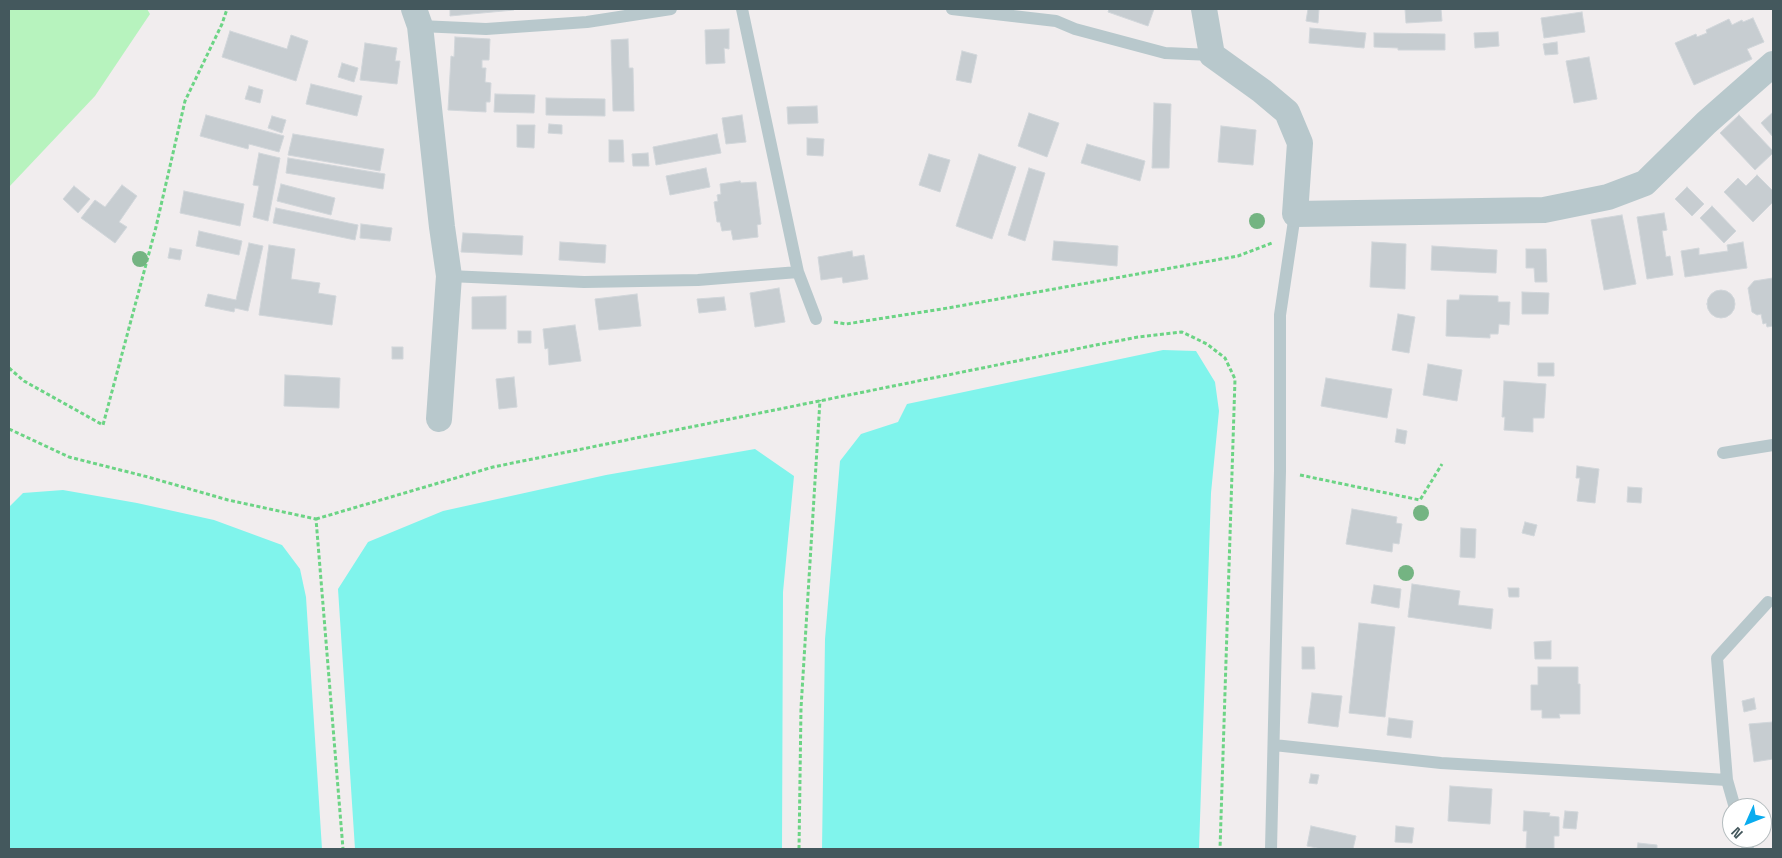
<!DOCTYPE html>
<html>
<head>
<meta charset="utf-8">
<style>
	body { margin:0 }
	#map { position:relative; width:1782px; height:858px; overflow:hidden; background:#f1edee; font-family:"Space Grotesk",sans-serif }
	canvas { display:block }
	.frame { position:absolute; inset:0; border:10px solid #44585d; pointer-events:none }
	.north { position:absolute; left:1722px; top:798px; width:50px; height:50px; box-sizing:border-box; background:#fff; border:1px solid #b4bcbe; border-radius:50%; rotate:226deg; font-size:14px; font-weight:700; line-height:20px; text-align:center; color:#44585d }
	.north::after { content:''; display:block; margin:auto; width:18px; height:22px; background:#09acef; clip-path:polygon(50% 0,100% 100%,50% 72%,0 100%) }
</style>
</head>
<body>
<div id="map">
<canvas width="1782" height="858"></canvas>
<div class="frame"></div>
<div class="north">N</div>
</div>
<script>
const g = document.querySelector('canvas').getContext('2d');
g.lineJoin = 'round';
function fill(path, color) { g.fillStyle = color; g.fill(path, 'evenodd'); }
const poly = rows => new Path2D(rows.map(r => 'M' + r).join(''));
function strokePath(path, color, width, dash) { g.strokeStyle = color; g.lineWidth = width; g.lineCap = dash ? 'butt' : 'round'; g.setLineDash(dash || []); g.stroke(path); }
const green = poly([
	[9,9,147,9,150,14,95,96,9,187]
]);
const water = poly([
	[1163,350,1196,351,1215,382,1219,411,1211,493,1199,849,822,849,825,639,840,461,861,434,898,422,907,404],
	[755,449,794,476,783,592,782,849,355,849,338,589,368,542,443,511,606,475],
	[63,490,137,503,214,520,282,545,300,569,306,597,322,849,9,849,9,507,23,493]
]);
const building = poly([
	[450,9,513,9,514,10,450,16,450,9],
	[1109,9,1154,9,1148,26,1108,12,1109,9],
	[1308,9,1319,9,1318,23,1306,21,1308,9],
	[1405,9,1441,9,1442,21,1406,23,1405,9],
	[1582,12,1585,32,1544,38,1541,18,1582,12],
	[1753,18,1764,42,1747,49,1752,59,1694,85,1675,43,1696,34,1697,37,1707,33,1706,30,1729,19,1732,25,1742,20,1743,22,1753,18],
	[1310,28,1366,33,1364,48,1309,43,1310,28],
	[729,29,729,49,724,48,725,63,706,64,705,30,729,29],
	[230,31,287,49,291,35,308,41,296,81,222,57,230,31],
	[1498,32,1499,46,1475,48,1474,33,1498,32],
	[1374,33,1445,34,1445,50,1398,50,1398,48,1374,47,1374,33],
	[455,37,490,39,489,60,482,60,482,68,486,68,485,82,491,83,490,102,486,102,486,112,448,110,451,56,454,57,455,37],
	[628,39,629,68,633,68,634,111,613,111,611,40,628,39],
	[1557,42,1558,54,1545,55,1543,44,1557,42],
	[365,43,397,48,395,61,400,61,397,84,360,80,365,43],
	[962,51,977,55,971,83,956,80,962,51],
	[1589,57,1597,99,1574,103,1566,61,1589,57],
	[342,63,358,68,354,82,338,77,342,63],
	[311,84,362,96,357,116,306,104,311,84],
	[249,86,263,90,260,103,245,99,249,86],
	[495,94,535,95,534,113,494,112,495,94],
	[546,98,605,99,605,116,546,115,546,98],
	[1154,103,1171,104,1169,168,1152,168,1154,103],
	[817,106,818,123,788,124,787,107,817,106],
	[1773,112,1773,137,1761,123,1773,112],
	[1029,113,1059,123,1047,157,1018,146,1029,113],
	[206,115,284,136,279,152,249,144,248,149,200,136,206,115],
	[742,115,746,142,726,144,722,118,742,115],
	[1739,115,1773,151,1773,153,1755,170,1720,133,1739,115],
	[272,116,286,120,282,133,268,128,272,116],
	[549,124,562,125,562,134,548,133,549,124],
	[517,125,535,125,534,148,517,147,517,125],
	[1221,126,1256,130,1253,165,1218,162,1221,126],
	[293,134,384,149,380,171,288,155,293,134],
	[717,134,721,153,656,165,653,147,717,134],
	[807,138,824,139,823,156,807,155,807,138],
	[609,140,623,140,624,162,609,162,609,140],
	[1087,144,1145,161,1140,181,1081,163,1087,144],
	[259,153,280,158,268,221,253,217,259,186,253,185,259,153],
	[648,153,649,166,633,166,632,154,648,153],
	[929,154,950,160,940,192,919,185,929,154],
	[979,154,1016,167,992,239,956,226,979,154],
	[288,158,385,174,383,189,286,173,288,158],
	[706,168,710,187,670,195,666,176,706,168],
	[1029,168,1045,173,1025,241,1008,235,1029,168],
	[1757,175,1773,191,1773,202,1753,222,1724,192,1738,178,1746,186,1757,175],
	[740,181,741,183,756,182,761,224,757,225,758,237,733,240,731,230,722,231,720,222,717,222,714,202,718,201,717,195,721,194,720,184,740,181],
	[281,184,335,198,331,215,277,201,281,184],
	[122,185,137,196,119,222,127,227,115,243,81,218,95,200,105,207,122,185],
	[74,186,90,199,78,213,63,199,74,186],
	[1687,187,1704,204,1692,216,1675,199,1687,187],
	[184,191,244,204,240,226,180,213,184,191],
	[1712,206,1736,231,1724,243,1700,218,1712,206],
	[276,208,358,225,355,240,273,223,276,208],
	[1664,213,1667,230,1662,231,1666,257,1670,256,1673,275,1647,279,1637,217,1664,213],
	[1622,215,1636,284,1604,290,1591,220,1622,215],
	[361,224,392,228,390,241,360,238,361,224],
	[199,231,242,241,239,255,196,246,199,231],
	[463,233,523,236,522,255,461,252,463,233],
	[1054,241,1118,246,1117,266,1052,260,1054,241],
	[560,242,606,245,605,263,559,260,560,242],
	[1372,242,1406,244,1405,289,1370,287,1372,242],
	[1743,242,1747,268,1685,277,1681,251,1699,248,1699,255,1728,251,1727,245,1743,242],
	[249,243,263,246,248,311,235,308,234,312,205,306,208,294,236,300,249,243],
	[269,245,295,249,291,279,320,283,318,293,336,296,332,325,259,315,269,245],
	[1432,246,1497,250,1496,273,1431,270,1432,246],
	[170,248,182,250,180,260,168,258,170,248],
	[1526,249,1546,249,1547,282,1535,282,1534,268,1526,268,1526,249],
	[852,251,853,257,864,255,868,279,843,283,842,277,821,280,818,257,852,251],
	[1773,278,1773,326,1767,327,1766,323,1763,324,1761,314,1757,315,1752,312,1748,288,1754,281,1773,278],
	[779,288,785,322,755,327,750,293,779,288],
	'1707 304a14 14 0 1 1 28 0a14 14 0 1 1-28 0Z',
	[1522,292,1549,293,1548,314,1522,314,1522,292],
	[637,294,641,326,599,330,595,299,637,294],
	[1460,295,1498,296,1498,302,1510,302,1509,325,1499,324,1498,334,1490,334,1490,338,1446,336,1447,300,1459,300,1460,295],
	[506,296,506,329,472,329,472,297,506,296],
	[724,297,726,310,699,313,697,299,724,297],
	[1398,314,1415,317,1409,353,1392,350,1398,314],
	[575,325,581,361,549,365,548,348,545,349,543,329,575,325],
	[518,331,531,331,531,343,518,343,518,331],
	[392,347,403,347,403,359,392,359,392,347],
	[1538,363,1554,363,1554,376,1538,376,1538,363],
	[1428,364,1462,370,1457,401,1423,395,1428,364],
	[285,375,340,378,339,408,284,406,285,375],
	[514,377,517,407,499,409,496,379,514,377],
	[1326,378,1392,389,1387,418,1321,406,1326,378],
	[1504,381,1546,384,1544,418,1533,418,1533,432,1504,430,1505,417,1502,417,1504,381],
	[1397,429,1407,431,1405,444,1395,442,1397,429],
	[1577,466,1599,469,1595,503,1577,501,1580,478,1576,478,1577,466],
	[1628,487,1642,488,1641,503,1627,502,1628,487],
	[1352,509,1397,517,1396,523,1402,524,1399,544,1393,543,1392,552,1346,544,1352,509],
	[1525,522,1537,525,1534,536,1522,533,1525,522],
	[1461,528,1476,529,1475,558,1460,557,1461,528],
	[1412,584,1460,591,1458,605,1493,609,1491,629,1408,617,1412,584],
	[1374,585,1401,589,1399,608,1371,603,1374,585],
	[1508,588,1519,588,1519,597,1509,597,1508,588],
	[1359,623,1395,627,1385,717,1349,713,1359,623],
	[1551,641,1551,659,1535,659,1534,642,1551,641],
	[1302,647,1314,647,1315,669,1302,669,1302,647],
	[1538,667,1578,667,1578,684,1580,684,1580,714,1559,714,1560,718,1542,718,1542,710,1531,710,1531,685,1538,685,1538,667],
	[1312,693,1342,696,1338,727,1308,723,1312,693],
	[1754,698,1756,709,1744,712,1742,701,1754,698],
	[1389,718,1413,721,1411,738,1387,735,1389,718],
	[1773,722,1773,759,1754,762,1749,724,1773,722],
	[1311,774,1319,775,1317,784,1309,783,1311,774],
	[1450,786,1492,789,1490,824,1448,821,1450,786],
	[1524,811,1550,813,1549,816,1559,817,1559,836,1554,836,1554,849,1526,849,1527,831,1523,831,1524,811],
	[1565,811,1578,812,1576,829,1563,828,1565,811],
	[1311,826,1356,836,1353,849,1322,849,1307,846,1311,826],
	[1396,826,1414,828,1412,843,1395,842,1396,826],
	[1638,843,1657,845,1657,849,1637,849,1638,843]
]);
const path = poly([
	[834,322,846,324,948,308,1238,256,1272,243],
	[9,368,24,381,103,425,156,227,185,101,222,24,227,9],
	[9,429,69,457,148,477,228,500,316,519,343,849],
	[1300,475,1420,500,1442,464],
	[316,519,493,467,1091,346,1138,337,1182,332,1207,344,1225,358,1235,379,1220,849],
	[799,849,801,708,820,400]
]);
const lane = poly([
	[742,9,798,272,816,319],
	[952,9,1056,21,1075,29,1165,53,1212,55],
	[420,26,486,29,587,22,671,9],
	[449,276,584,282,698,280,798,272],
	[1723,453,1773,445],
	[1274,745,1441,763,1727,780],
	[1735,808,1727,780,1717,658,1768,602],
	[1745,838,1748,849],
	[1271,849,1280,471,1280,315,1295,214]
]);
const street = poly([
	[414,9,420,26,442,227,449,276,439,419],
	[1204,9,1212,55,1262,91,1287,112,1300,143,1295,214,1544,210,1608,197,1645,183,1706,123,1773,64]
]);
const trees = [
	[1257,221],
	[140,259],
	[1421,513],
	[1406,573]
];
fill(green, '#b7f3be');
fill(water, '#80f4ec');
fill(building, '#c7cdd1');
strokePath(building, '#d1d6da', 1);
strokePath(path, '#6cd485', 3, [4, 2.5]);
strokePath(lane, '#b8c8cc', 12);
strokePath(street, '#b8c8cc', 26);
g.fillStyle = '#74b482';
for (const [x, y] of trees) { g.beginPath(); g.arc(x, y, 8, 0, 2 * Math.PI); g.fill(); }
</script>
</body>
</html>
